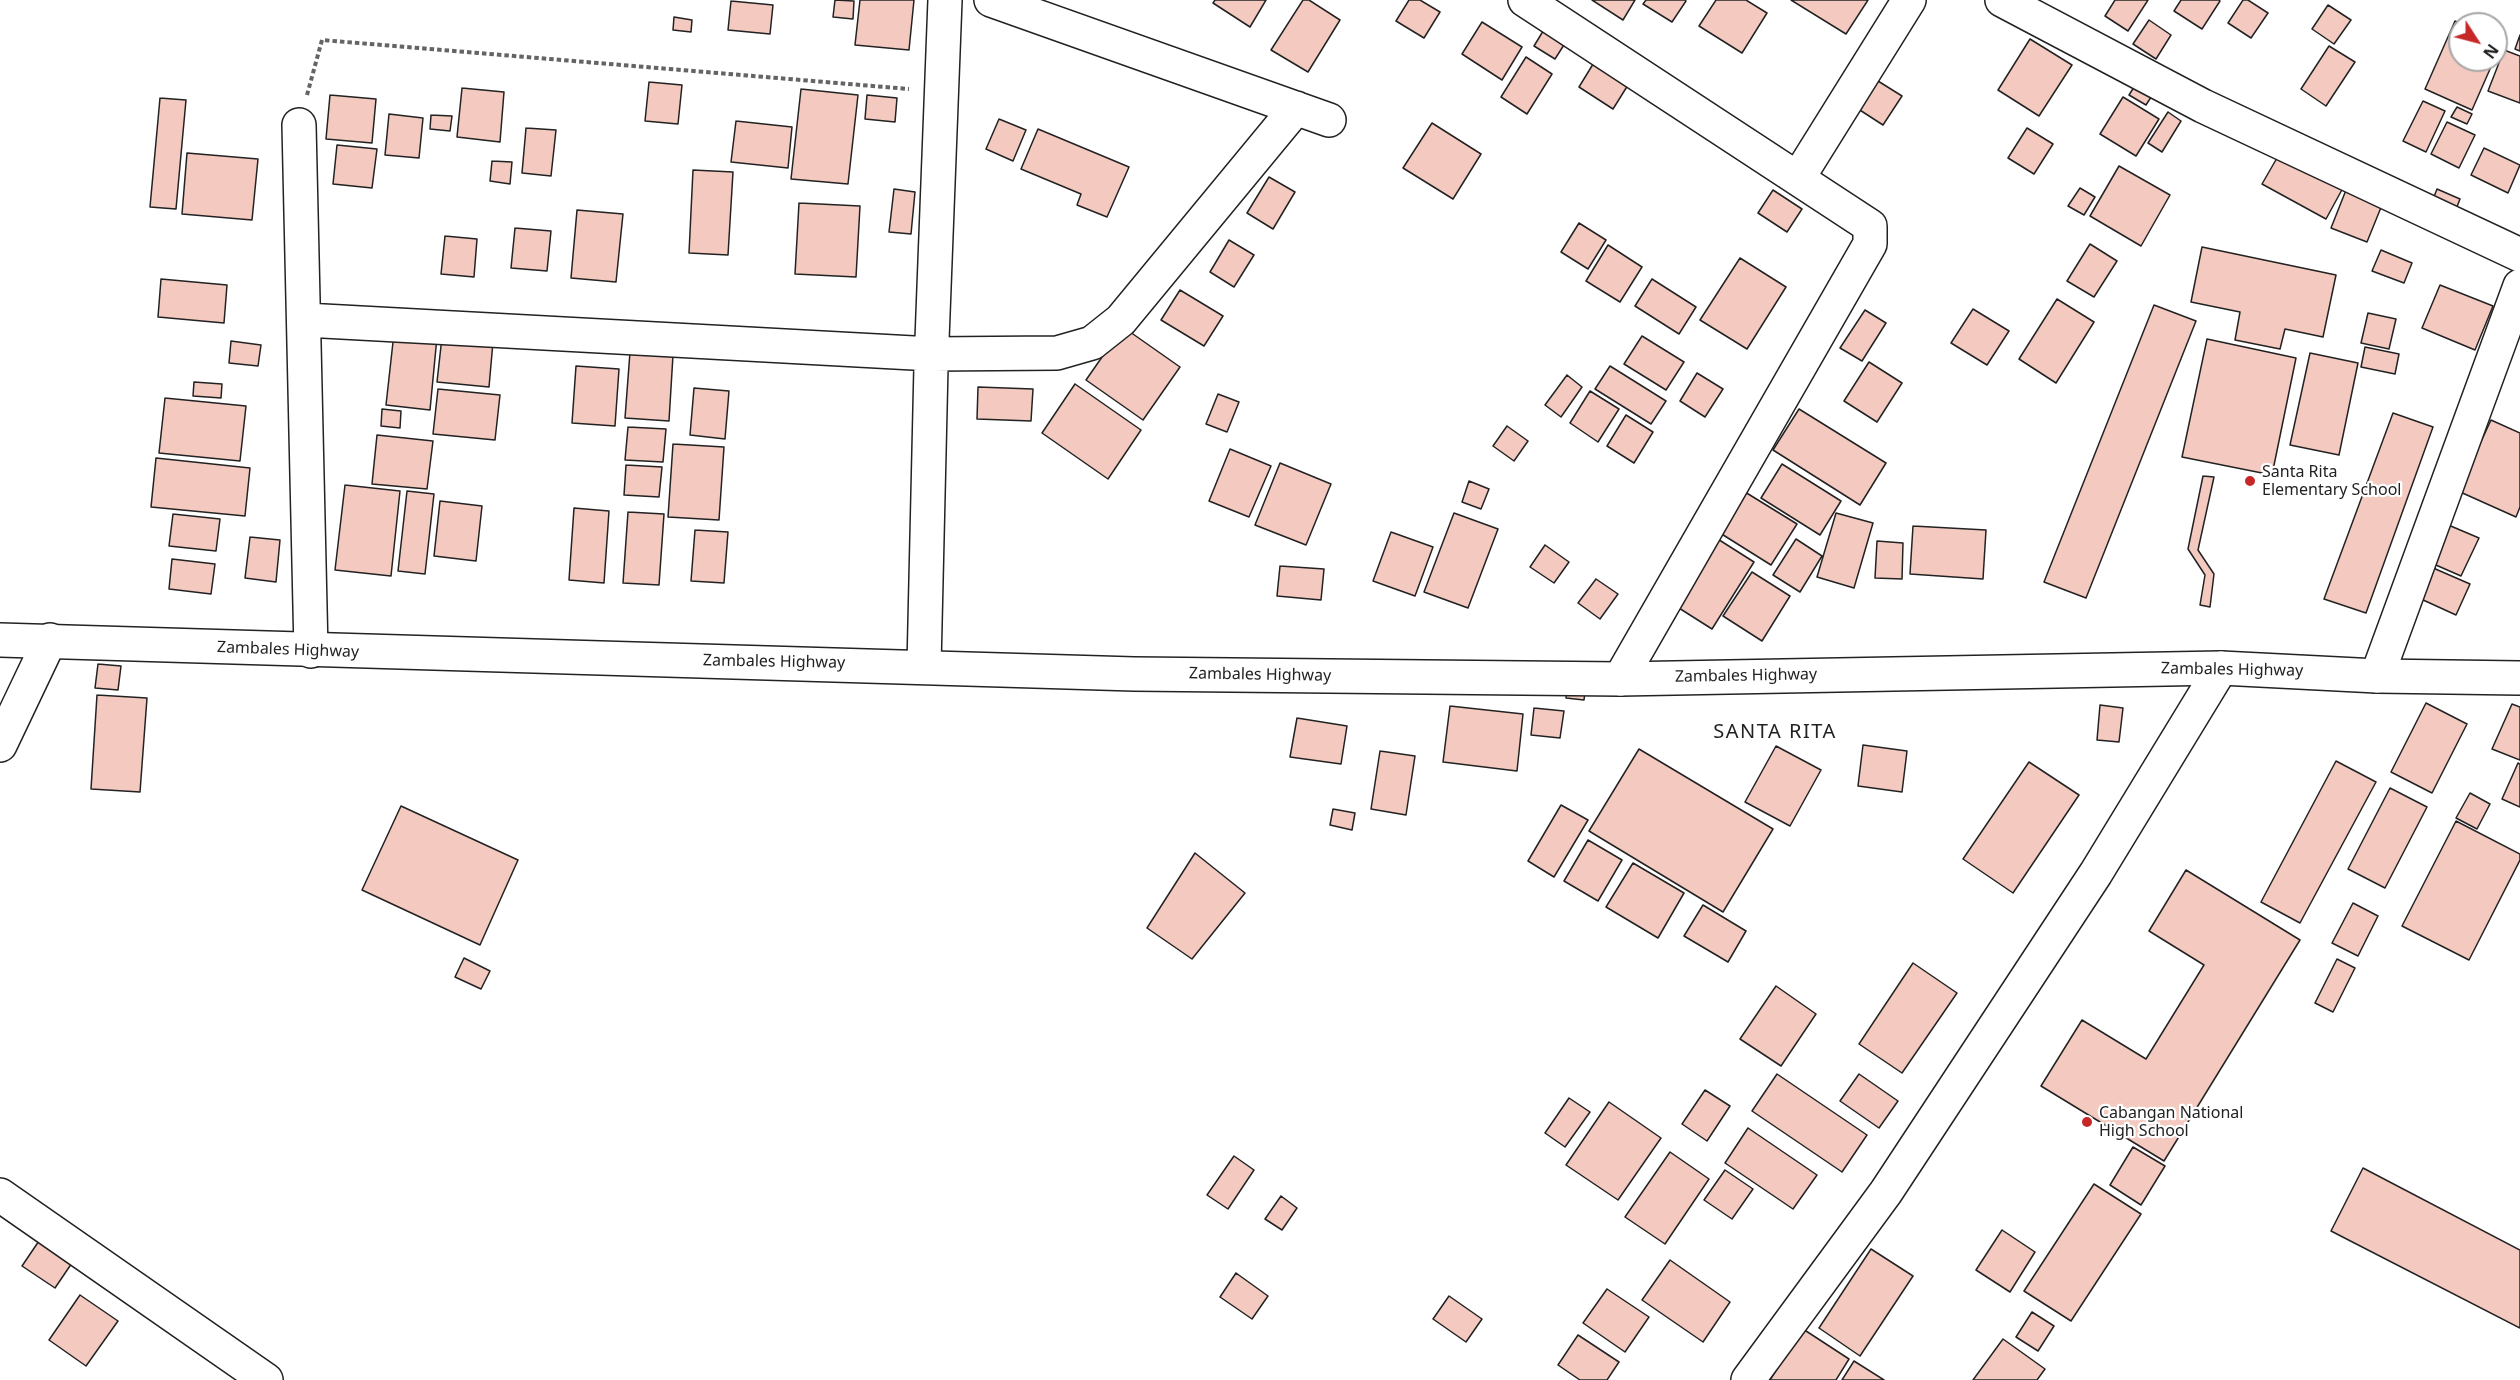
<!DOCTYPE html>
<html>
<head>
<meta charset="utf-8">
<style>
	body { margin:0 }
	#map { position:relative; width:2520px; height:1380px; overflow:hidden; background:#fff; font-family:"Noto Sans",sans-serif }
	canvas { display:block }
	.north { position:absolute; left:2448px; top:12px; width:60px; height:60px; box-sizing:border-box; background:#fff; border:2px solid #a7a7a7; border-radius:50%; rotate:126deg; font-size:16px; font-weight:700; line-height:24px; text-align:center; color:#222 }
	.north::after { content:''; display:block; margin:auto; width:21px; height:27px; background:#c62828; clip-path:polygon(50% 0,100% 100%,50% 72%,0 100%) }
</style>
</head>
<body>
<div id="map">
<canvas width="2520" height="1380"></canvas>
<div class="north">N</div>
</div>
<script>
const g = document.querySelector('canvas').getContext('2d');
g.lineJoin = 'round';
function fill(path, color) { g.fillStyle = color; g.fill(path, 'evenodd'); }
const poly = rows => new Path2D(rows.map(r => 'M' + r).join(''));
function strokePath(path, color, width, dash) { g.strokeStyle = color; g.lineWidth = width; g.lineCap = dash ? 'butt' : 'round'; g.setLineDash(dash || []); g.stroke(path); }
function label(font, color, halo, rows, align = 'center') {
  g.font = font + ' "Noto Sans",sans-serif'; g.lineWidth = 4.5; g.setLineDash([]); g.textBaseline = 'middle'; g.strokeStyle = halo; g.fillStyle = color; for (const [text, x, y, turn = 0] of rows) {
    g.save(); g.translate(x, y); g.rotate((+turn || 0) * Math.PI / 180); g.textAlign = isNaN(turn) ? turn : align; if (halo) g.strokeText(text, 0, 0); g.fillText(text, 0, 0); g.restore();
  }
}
const building = poly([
	[835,0,854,1,853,19,833,17,835,0],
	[860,0,914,0,909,50,855,45,860,0],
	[1215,0,1266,0,1250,27,1213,3,1215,0],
	[1303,0,1309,0,1340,20,1308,72,1271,50,1303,0],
	[1409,0,1420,0,1440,12,1424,38,1396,21,1409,0],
	[1592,0,1635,0,1623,20,1592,0],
	[1646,0,1685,0,1686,1,1672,22,1643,4,1646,0],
	[1716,0,1746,0,1767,13,1742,53,1699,26,1716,0],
	[1791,0,1868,0,1846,34,1791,0],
	[2115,0,2148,0,2128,31,2105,16,2115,0],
	[2181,0,2219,0,2220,1,2202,29,2174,11,2181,0],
	[2243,0,2248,0,2268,13,2251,38,2228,23,2243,0],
	[731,1,773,5,770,34,728,30,731,1],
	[2328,5,2351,20,2334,44,2312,29,2328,5],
	[674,17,692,20,691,32,673,30,674,17],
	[2149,20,2171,35,2156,59,2133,44,2149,20],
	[2455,21,2461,24,2460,60,2494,60,2472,110,2425,89,2455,21],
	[1482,22,1522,47,1502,80,1462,54,1482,22],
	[1548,23,1569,37,1555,59,1534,46,1548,23],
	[2520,35,2520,51,2515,49,2520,35],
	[2030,39,2072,65,2039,116,1998,90,2030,39],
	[2496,40,2502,42,2496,56,2496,40],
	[2329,46,2355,62,2326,106,2301,89,2329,46],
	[2504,50,2520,56,2520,103,2488,91,2504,50],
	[1598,56,1633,77,1613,109,1579,87,1598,56],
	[1526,57,1552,74,1527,114,1501,97,1526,57],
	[1870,76,1902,96,1883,125,1852,105,1870,76],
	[2141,76,2158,86,2146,105,2129,95,2141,76],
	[649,82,682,85,678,124,645,121,649,82],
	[462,88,504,92,500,142,457,137,462,88],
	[801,89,858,95,848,184,791,179,801,89],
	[330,95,376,99,372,143,326,139,330,95],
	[867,95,897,98,895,122,865,119,867,95],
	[2123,97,2159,119,2136,156,2100,134,2123,97],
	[160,98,186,100,176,209,150,207,160,98],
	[2423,101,2445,111,2426,152,2403,141,2423,101],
	[2457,107,2472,114,2467,124,2451,117,2457,107],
	[2168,112,2181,121,2162,152,2148,143,2168,112],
	[389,114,423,118,419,158,385,155,389,114],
	[431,115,452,116,450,131,430,129,431,115],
	[999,119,1026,130,1013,161,986,149,999,119],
	[736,121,792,127,788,168,731,162,736,121],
	[2447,122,2475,135,2459,168,2431,154,2447,122],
	[1432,123,1481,154,1453,199,1403,168,1432,123],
	[526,128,556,130,551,176,522,173,526,128],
	[2027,128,2053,144,2034,174,2008,158,2027,128],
	[1038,129,1129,167,1107,217,1077,205,1081,194,1021,169,1038,129],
	[337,145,377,149,372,188,333,184,337,145],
	[2484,148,2520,165,2508,193,2471,175,2484,148],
	[2281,151,2344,186,2326,219,2262,184,2281,151],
	[187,153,258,159,252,220,182,214,187,153],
	[492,161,512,162,510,184,490,181,492,161],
	[2119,166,2170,195,2141,246,2090,216,2119,166],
	[693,170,733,172,728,255,689,253,693,170],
	[1269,177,1295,192,1273,229,1247,213,1269,177],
	[2348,185,2384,200,2367,242,2331,228,2348,185],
	[2080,188,2095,197,2084,215,2068,206,2080,188],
	[894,189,915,192,911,234,889,232,894,189],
	[2437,189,2460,199,2453,217,2430,207,2437,189],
	[1773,190,1802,209,1787,232,1758,213,1773,190],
	[799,203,860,206,856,277,795,274,799,203],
	[577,210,623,214,616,282,571,278,577,210],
	[1579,223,1606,240,1588,269,1561,252,1579,223],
	[515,228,551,231,547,271,511,268,515,228],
	[445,236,477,239,474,277,441,274,445,236],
	[1229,240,1254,255,1234,287,1210,272,1229,240],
	[2090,244,2117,261,2094,297,2067,281,2090,244],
	[1608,245,1642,267,1620,302,1586,281,1608,245],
	[2202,247,2336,275,2323,337,2285,329,2280,349,2235,340,2240,312,2191,302,2202,247],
	[2381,250,2412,263,2404,283,2372,271,2381,250],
	[1740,258,1786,287,1747,349,1700,320,1740,258],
	[161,279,227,285,224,323,158,317,161,279],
	[1652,279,1696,307,1679,334,1635,306,1652,279],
	[2440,285,2493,306,2475,350,2422,328,2440,285],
	[1180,290,1223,316,1204,346,1161,320,1180,290],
	[2057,299,2094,322,2056,383,2019,359,2057,299],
	[2154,305,2196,321,2086,598,2044,582,2154,305],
	[1973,309,2009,331,1987,365,1951,343,1973,309],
	[1865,310,1886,323,1862,361,1840,348,1865,310],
	[2368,313,2396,319,2389,349,2361,343,2368,313],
	[1123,327,1180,367,1143,420,1086,380,1123,327],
	[394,333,437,337,430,410,386,405,394,333],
	[1642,336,1684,362,1666,390,1624,364,1642,336],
	[442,337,493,342,489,387,437,382,442,337],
	[2207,339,2296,358,2272,475,2182,457,2207,339],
	[231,341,261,345,258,366,229,363,231,341],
	[2365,347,2399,354,2395,374,2361,367,2365,347],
	[630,352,673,355,669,421,625,418,630,352],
	[2310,353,2358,363,2339,455,2290,445,2310,353],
	[1869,362,1902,383,1877,422,1844,401,1869,362],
	[576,366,619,369,615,426,572,423,576,366],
	[1610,366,1666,401,1651,424,1595,389,1610,366],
	[1697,373,1723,389,1705,417,1680,401,1697,373],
	[1567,375,1582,387,1561,417,1545,405,1567,375],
	[194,382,222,384,221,398,193,396,194,382],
	[1075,384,1141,430,1108,479,1042,433,1075,384],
	[978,387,1033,389,1031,421,977,419,978,387],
	[694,388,729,391,725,439,690,435,694,388],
	[438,389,500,395,495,440,433,434,438,389],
	[1590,391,1619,409,1598,442,1570,423,1590,391],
	[1218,394,1239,402,1227,432,1206,424,1218,394],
	[165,398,246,406,240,461,159,453,165,398],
	[382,409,401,411,400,428,381,426,382,409],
	[1799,409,1886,463,1860,505,1773,450,1799,409],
	[2393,413,2433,427,2366,613,2324,599,2393,413],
	[1626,415,1653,432,1634,463,1607,446,1626,415],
	[2491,420,2520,433,2520,507,2516,517,2458,491,2491,420],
	[1507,426,1528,441,1514,461,1493,446,1507,426],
	[628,427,666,429,663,462,625,460,628,427],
	[377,435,433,441,427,489,372,484,377,435],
	[673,444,724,447,719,520,668,517,673,444],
	[1230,449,1271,466,1249,517,1209,501,1230,449],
	[156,458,250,468,245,516,151,507,156,458],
	[1280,463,1331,484,1306,545,1255,525,1280,463],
	[1782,464,1841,501,1820,535,1761,498,1782,464],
	[626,465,662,467,659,497,624,495,626,465],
	[2203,476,2214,477,2198,550,2214,574,2210,607,2200,605,2205,575,2188,549,2203,476],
	[1469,481,1489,489,1481,509,1462,502,1469,481],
	[345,485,400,491,391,576,335,570,345,485],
	[407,491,434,494,425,574,398,571,407,491],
	[1745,492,1797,524,1771,565,1720,533,1745,492],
	[440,501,482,506,476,561,434,556,440,501],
	[574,508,609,511,604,583,569,580,574,508],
	[628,512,664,514,659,585,623,583,628,512],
	[1454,513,1498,529,1468,608,1424,592,1454,513],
	[1836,513,1873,523,1854,588,1817,577,1836,513],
	[173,514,220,519,216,551,169,546,173,514],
	[2446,524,2479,538,2461,576,2429,562,2446,524],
	[1913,526,1986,530,1983,579,1910,574,1913,526],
	[695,530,728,532,724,583,691,581,695,530],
	[1391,532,1433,547,1415,596,1373,581,1391,532],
	[1713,536,1754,562,1712,629,1671,603,1713,536],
	[250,537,280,540,276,582,245,578,250,537],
	[1796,539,1822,556,1800,592,1773,575,1796,539],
	[1877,541,1903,543,1902,579,1875,578,1877,541],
	[1545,545,1569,562,1554,583,1530,567,1545,545],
	[172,559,215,564,211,594,169,589,172,559],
	[2424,564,2470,584,2456,615,2410,594,2424,564],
	[1280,566,1324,569,1321,600,1277,596,1280,566],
	[1752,572,1790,596,1762,641,1723,616,1752,572],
	[1596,579,1618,594,1600,619,1578,603,1596,579],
	[98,664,121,666,118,690,95,688,98,664],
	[1568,682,1586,684,1584,700,1566,698,1568,682],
	[97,695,147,698,140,792,91,789,97,695],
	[2426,703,2467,724,2432,793,2391,772,2426,703],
	[2512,704,2520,707,2520,760,2492,749,2512,704],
	[2100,705,2123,708,2119,742,2097,740,2100,705],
	[1450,706,1523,714,1517,771,1443,762,1450,706],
	[1534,708,1564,711,1560,738,1531,735,1534,708],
	[1297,718,1347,726,1341,764,1290,757,1297,718],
	[1863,745,1907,751,1902,792,1858,786,1863,745],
	[1776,746,1821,770,1790,826,1745,802,1776,746],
	[1639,749,1773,829,1723,912,1589,831,1639,749],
	[1380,751,1415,756,1406,815,1371,809,1380,751],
	[2336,761,2376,782,2300,923,2261,902,2336,761],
	[2029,762,2079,795,2013,893,1963,859,2029,762],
	[2518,763,2520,764,2520,807,2502,799,2518,763],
	[2390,788,2427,807,2385,888,2348,869,2390,788],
	[2470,793,2490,804,2477,829,2456,818,2470,793],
	[1561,805,1588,820,1554,877,1528,861,1561,805],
	[401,806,518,860,480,945,362,890,401,806],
	[1333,809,1355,813,1352,830,1330,825,1333,809],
	[2456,821,2520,854,2520,860,2469,960,2402,926,2456,821],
	[1588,840,1622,860,1598,901,1564,881,1588,840],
	[1195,853,1245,893,1192,959,1147,928,1195,853],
	[1633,863,1684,893,1658,938,1606,907,1633,863],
	[2186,870,2300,940,2164,1161,2041,1086,2082,1020,2146,1059,2204,965,2149,931,2186,870],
	[2353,903,2378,916,2358,956,2332,943,2353,903],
	[1703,905,1746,931,1728,962,1684,936,1703,905],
	[464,958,490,971,481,989,455,977,464,958],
	[2337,959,2355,968,2333,1012,2315,1003,2337,959],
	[1913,963,1957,993,1902,1073,1859,1044,1913,963],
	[1776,986,1816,1014,1781,1066,1740,1039,1776,986],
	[1777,1074,1867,1135,1842,1172,1752,1111,1777,1074],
	[1859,1074,1898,1101,1879,1128,1840,1101,1859,1074],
	[1705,1090,1730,1106,1707,1141,1682,1124,1705,1090],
	[1569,1098,1590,1112,1565,1147,1545,1133,1569,1098],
	[1609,1102,1661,1138,1618,1200,1566,1165,1609,1102],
	[1748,1128,1817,1175,1793,1209,1725,1163,1748,1128],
	[2133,1147,2165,1166,2141,1205,2110,1185,2133,1147],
	[1670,1152,1709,1179,1665,1244,1625,1217,1670,1152],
	[1234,1156,1254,1170,1228,1209,1207,1195,1234,1156],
	[2363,1168,2520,1250,2520,1328,2331,1231,2363,1168],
	[1725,1170,1753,1189,1732,1219,1704,1200,1725,1170],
	[2094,1184,2141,1214,2071,1321,2024,1291,2094,1184],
	[1281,1196,1297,1208,1282,1230,1265,1219,1281,1196],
	[2002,1230,2035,1252,2010,1292,1976,1270,2002,1230],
	[43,1235,76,1257,55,1288,22,1266,43,1235],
	[1871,1249,1913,1276,1860,1356,1819,1328,1871,1249],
	[1670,1260,1730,1302,1703,1342,1642,1300,1670,1260],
	[1236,1273,1268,1296,1252,1319,1220,1297,1236,1273],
	[1607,1289,1649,1317,1625,1352,1583,1323,1607,1289],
	[80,1295,118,1321,86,1366,49,1340,80,1295],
	[1449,1296,1482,1319,1466,1342,1433,1319,1449,1296],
	[2032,1312,2054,1326,2038,1351,2016,1337,2032,1312],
	[1803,1329,1849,1359,1836,1380,1770,1380,1803,1329],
	[1578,1335,1619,1362,1607,1380,1580,1380,1558,1365,1578,1335],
	[2003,1339,2045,1369,2037,1380,1973,1380,2003,1339],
	[1854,1361,1884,1380,1842,1380,1854,1361]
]);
const path = poly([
	[307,95,322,40,909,89]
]);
const minor = poly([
	[991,0,1329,120],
	[1525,0,1870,226,1870,244,1620,679],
	[2002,0,2203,106,2520,255],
	[299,125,311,651],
	[1798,178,1909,0],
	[305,320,932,354,1057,353,1092,343,1121,320,1296,108],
	[924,666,931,366,945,0],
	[2377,676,2520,286],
	[0,745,50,640],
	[0,1195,266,1380],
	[1748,1380,1886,1192,2096,873,2221,668]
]);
const major = poly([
	[0,640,1134,674,1620,679,2221,668,2377,676,2520,678]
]);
const markers = [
	[2250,481,6,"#c62828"],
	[2087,1122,6,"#c62828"]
];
const poiNames = [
	["Santa Rita",2262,472],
	["Elementary School",2262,490],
	["Cabangan National",2099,1113],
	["High School",2099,1131]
];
const streetNames = [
	["Zambales Highway",288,650,2],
	["Zambales Highway",774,662,1],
	["Zambales Highway",2232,670,1],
	["Zambales Highway",1260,675,1],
	["Zambales Highway",1746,676,-1]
];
const quarterNames = [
	["SANTA RITA",1775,732]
];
fill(building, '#f3c9c0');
strokePath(building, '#222', 1.5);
strokePath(minor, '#222', 36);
strokePath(major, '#222', 36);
strokePath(path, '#646464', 4, [4.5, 3]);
strokePath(minor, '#fff', 33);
strokePath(major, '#fff', 33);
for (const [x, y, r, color] of markers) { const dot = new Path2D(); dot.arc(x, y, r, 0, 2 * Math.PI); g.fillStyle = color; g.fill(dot); strokePath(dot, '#fff', 2); }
label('16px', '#222', '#fff', poiNames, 'left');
label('16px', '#222', '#fff', streetNames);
g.letterSpacing = '1.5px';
label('20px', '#222', '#fff', quarterNames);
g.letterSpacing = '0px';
</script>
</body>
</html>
